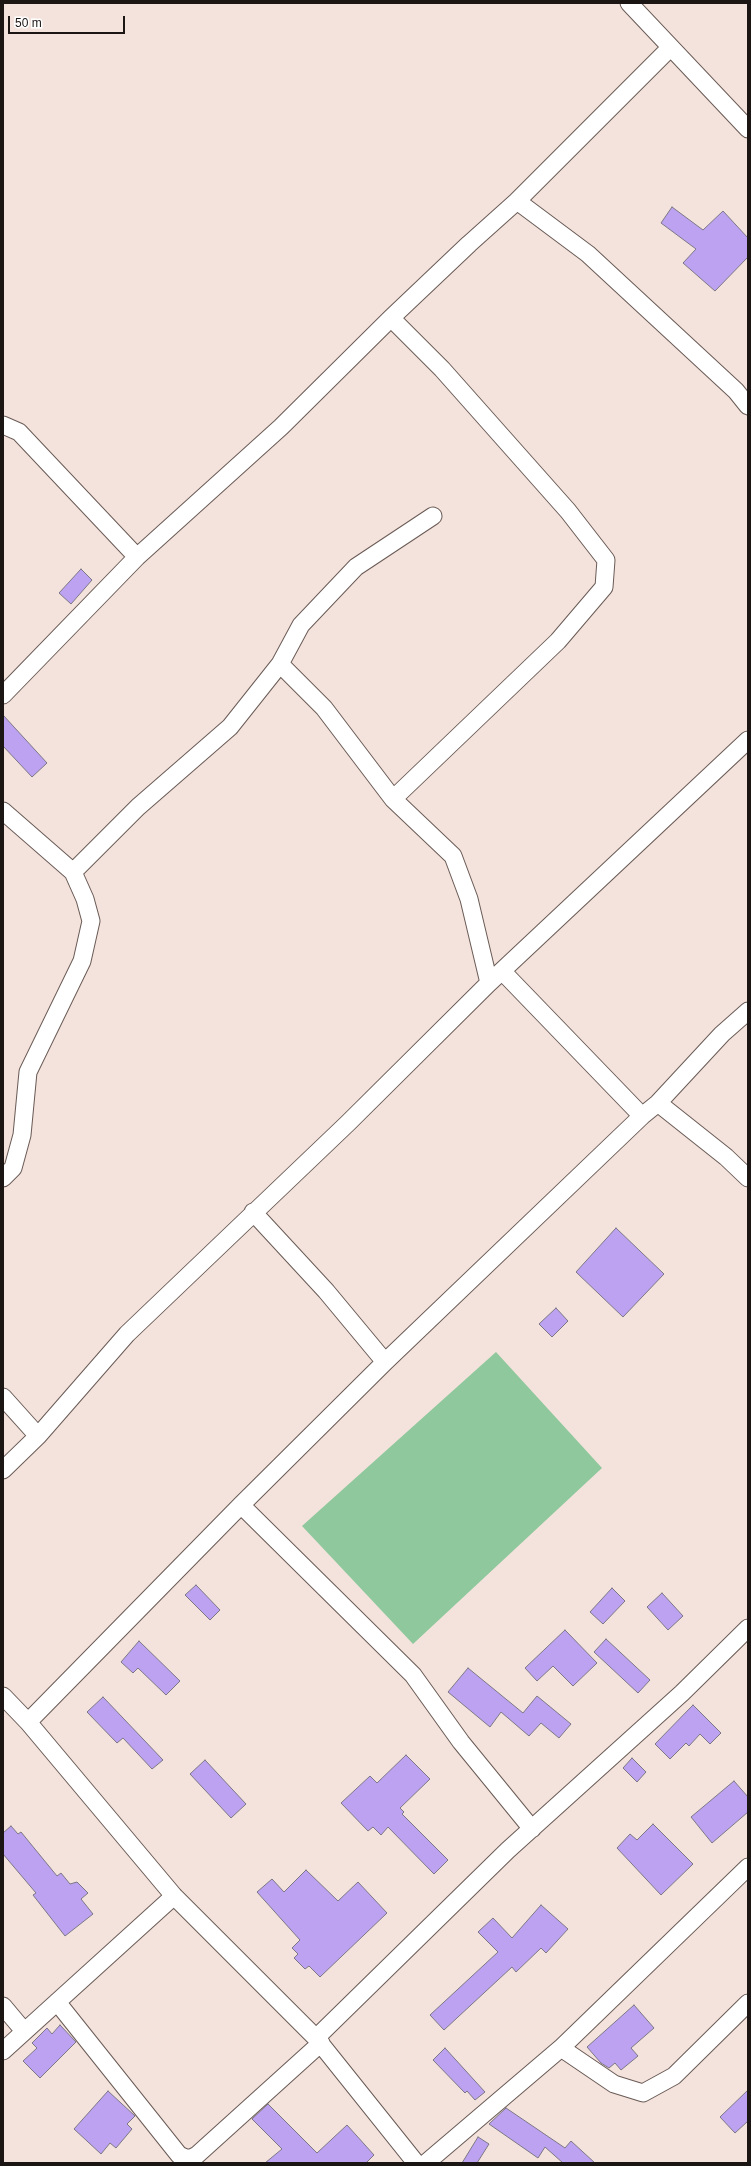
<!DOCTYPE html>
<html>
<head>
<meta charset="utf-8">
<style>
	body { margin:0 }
	#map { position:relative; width:751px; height:2166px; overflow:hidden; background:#f4e3dc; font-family:Arial,sans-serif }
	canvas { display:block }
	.frame { position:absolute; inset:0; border:4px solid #1b1513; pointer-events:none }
	.scale { position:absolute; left:8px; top:16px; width:117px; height:18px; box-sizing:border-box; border:2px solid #1b1513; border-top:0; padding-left:5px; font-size:12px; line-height:14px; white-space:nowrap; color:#1b1513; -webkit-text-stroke:3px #fff; paint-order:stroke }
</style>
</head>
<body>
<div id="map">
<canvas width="751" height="2166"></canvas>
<div class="frame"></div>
<div class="scale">50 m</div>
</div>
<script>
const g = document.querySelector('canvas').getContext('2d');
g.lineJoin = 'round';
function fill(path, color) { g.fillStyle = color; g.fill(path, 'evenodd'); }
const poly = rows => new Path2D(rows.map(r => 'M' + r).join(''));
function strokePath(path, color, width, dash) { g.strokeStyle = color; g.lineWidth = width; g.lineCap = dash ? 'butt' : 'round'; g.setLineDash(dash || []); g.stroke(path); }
const green = poly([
	[496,1352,602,1468,413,1644,302,1526]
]);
const building = poly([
	[672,207,703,230,723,211,748,238,748,257,715,291,683,263,696,249,661,223,672,207],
	[81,569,92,580,71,604,59,593,81,569],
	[3,715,47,763,32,777,3,746,3,715],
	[616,1228,664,1274,623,1317,576,1272,616,1228],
	[556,1308,568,1321,552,1337,539,1324,556,1308],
	[196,1585,220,1610,210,1620,185,1595,196,1585],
	[612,1588,625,1601,603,1624,590,1612,612,1588],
	[662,1593,683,1616,668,1630,647,1607,662,1593],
	[565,1630,597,1663,573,1686,553,1666,537,1681,525,1668,565,1630],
	[606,1639,650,1680,638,1693,594,1652,606,1639],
	[139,1641,180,1681,166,1695,138,1668,133,1673,121,1662,139,1641],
	[468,1668,523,1713,537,1696,571,1724,559,1738,541,1723,529,1736,501,1712,490,1727,448,1692,468,1668],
	[103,1697,163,1760,152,1769,123,1738,117,1743,87,1712,103,1697],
	[693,1705,721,1733,710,1744,700,1734,689,1746,686,1743,670,1759,655,1744,693,1705],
	[406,1755,430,1779,400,1808,404,1812,402,1814,448,1860,434,1874,388,1827,381,1835,373,1827,368,1831,341,1803,370,1776,377,1783,406,1755],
	[632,1758,646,1772,637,1782,623,1768,632,1758],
	[205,1760,246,1804,231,1818,190,1774,205,1760],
	[734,1781,748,1797,748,1812,712,1843,691,1817,734,1781],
	[653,1824,693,1864,661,1895,617,1848,630,1834,637,1840,653,1824],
	[11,1826,18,1834,21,1832,57,1876,61,1873,70,1884,77,1882,88,1893,81,1899,93,1914,65,1936,33,1895,36,1893,3,1854,3,1833,11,1826],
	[306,1870,338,1901,358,1882,387,1913,320,1977,309,1966,305,1969,294,1958,298,1954,292,1948,300,1940,257,1892,272,1879,284,1892,306,1870],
	[541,1905,568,1929,546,1953,541,1948,516,1972,512,1967,444,2030,430,2015,498,1952,478,1932,493,1918,512,1938,541,1905],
	[634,2005,654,2028,631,2048,638,2056,621,2070,615,2063,609,2068,601,2063,587,2047,634,2005],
	[60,2025,76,2042,40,2078,23,2061,37,2048,32,2043,47,2028,52,2034,60,2025],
	[445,2048,485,2092,475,2100,467,2091,465,2093,433,2060,445,2048],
	[748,2090,748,2121,735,2133,720,2117,748,2090],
	[108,2091,135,2116,127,2124,132,2129,116,2148,110,2143,101,2154,74,2129,108,2091],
	[268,2104,317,2153,347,2125,374,2155,366,2163,265,2163,282,2149,252,2119,268,2104],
	[506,2108,565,2148,571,2141,595,2163,563,2163,545,2147,538,2158,489,2124,506,2108],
	[478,2137,489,2144,477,2163,462,2163,478,2137]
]);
const minor = poly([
	[629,3,748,129],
	[517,201,588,254,736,391,748,406],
	[391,318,442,369,568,511,606,560,604,587,558,641,393,799],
	[3,425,19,432,137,557],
	[280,664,324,708,393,799,453,856,469,899,489,983],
	[3,695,137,557,281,427,391,318,469,244,517,201,670,48],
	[3,811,73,872,85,899,91,921,82,961,28,1072,22,1135,13,1168,3,1178],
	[73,872,138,807,230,727,280,664,301,625,356,567,433,516],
	[502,971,642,1116],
	[658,1103,726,1157,748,1178],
	[253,1212,326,1291,385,1362],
	[3,1397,38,1436],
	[3,1470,38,1436,127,1334,348,1123,489,983,748,740],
	[241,1505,413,1675,461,1742,532,1829],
	[3,1696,28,1722],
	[57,2002,179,2155,186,2158,191,2158,197,2155,321,2043],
	[3,2006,24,2031],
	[316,2038,508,1850,682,1693,748,1628],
	[561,2048,614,2084,643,2093,674,2076,748,2003],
	[3,2051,174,1896],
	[416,2163,316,2038,174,1896,28,1722,241,1505,385,1362,642,1116,658,1103,722,1034,748,1011],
	[426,2163,561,2048,748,1867]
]);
fill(green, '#8ec89c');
fill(building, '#bda2f2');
strokePath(building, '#7b7785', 1);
strokePath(minor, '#6a5b56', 19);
strokePath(minor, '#fff', 17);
</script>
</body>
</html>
